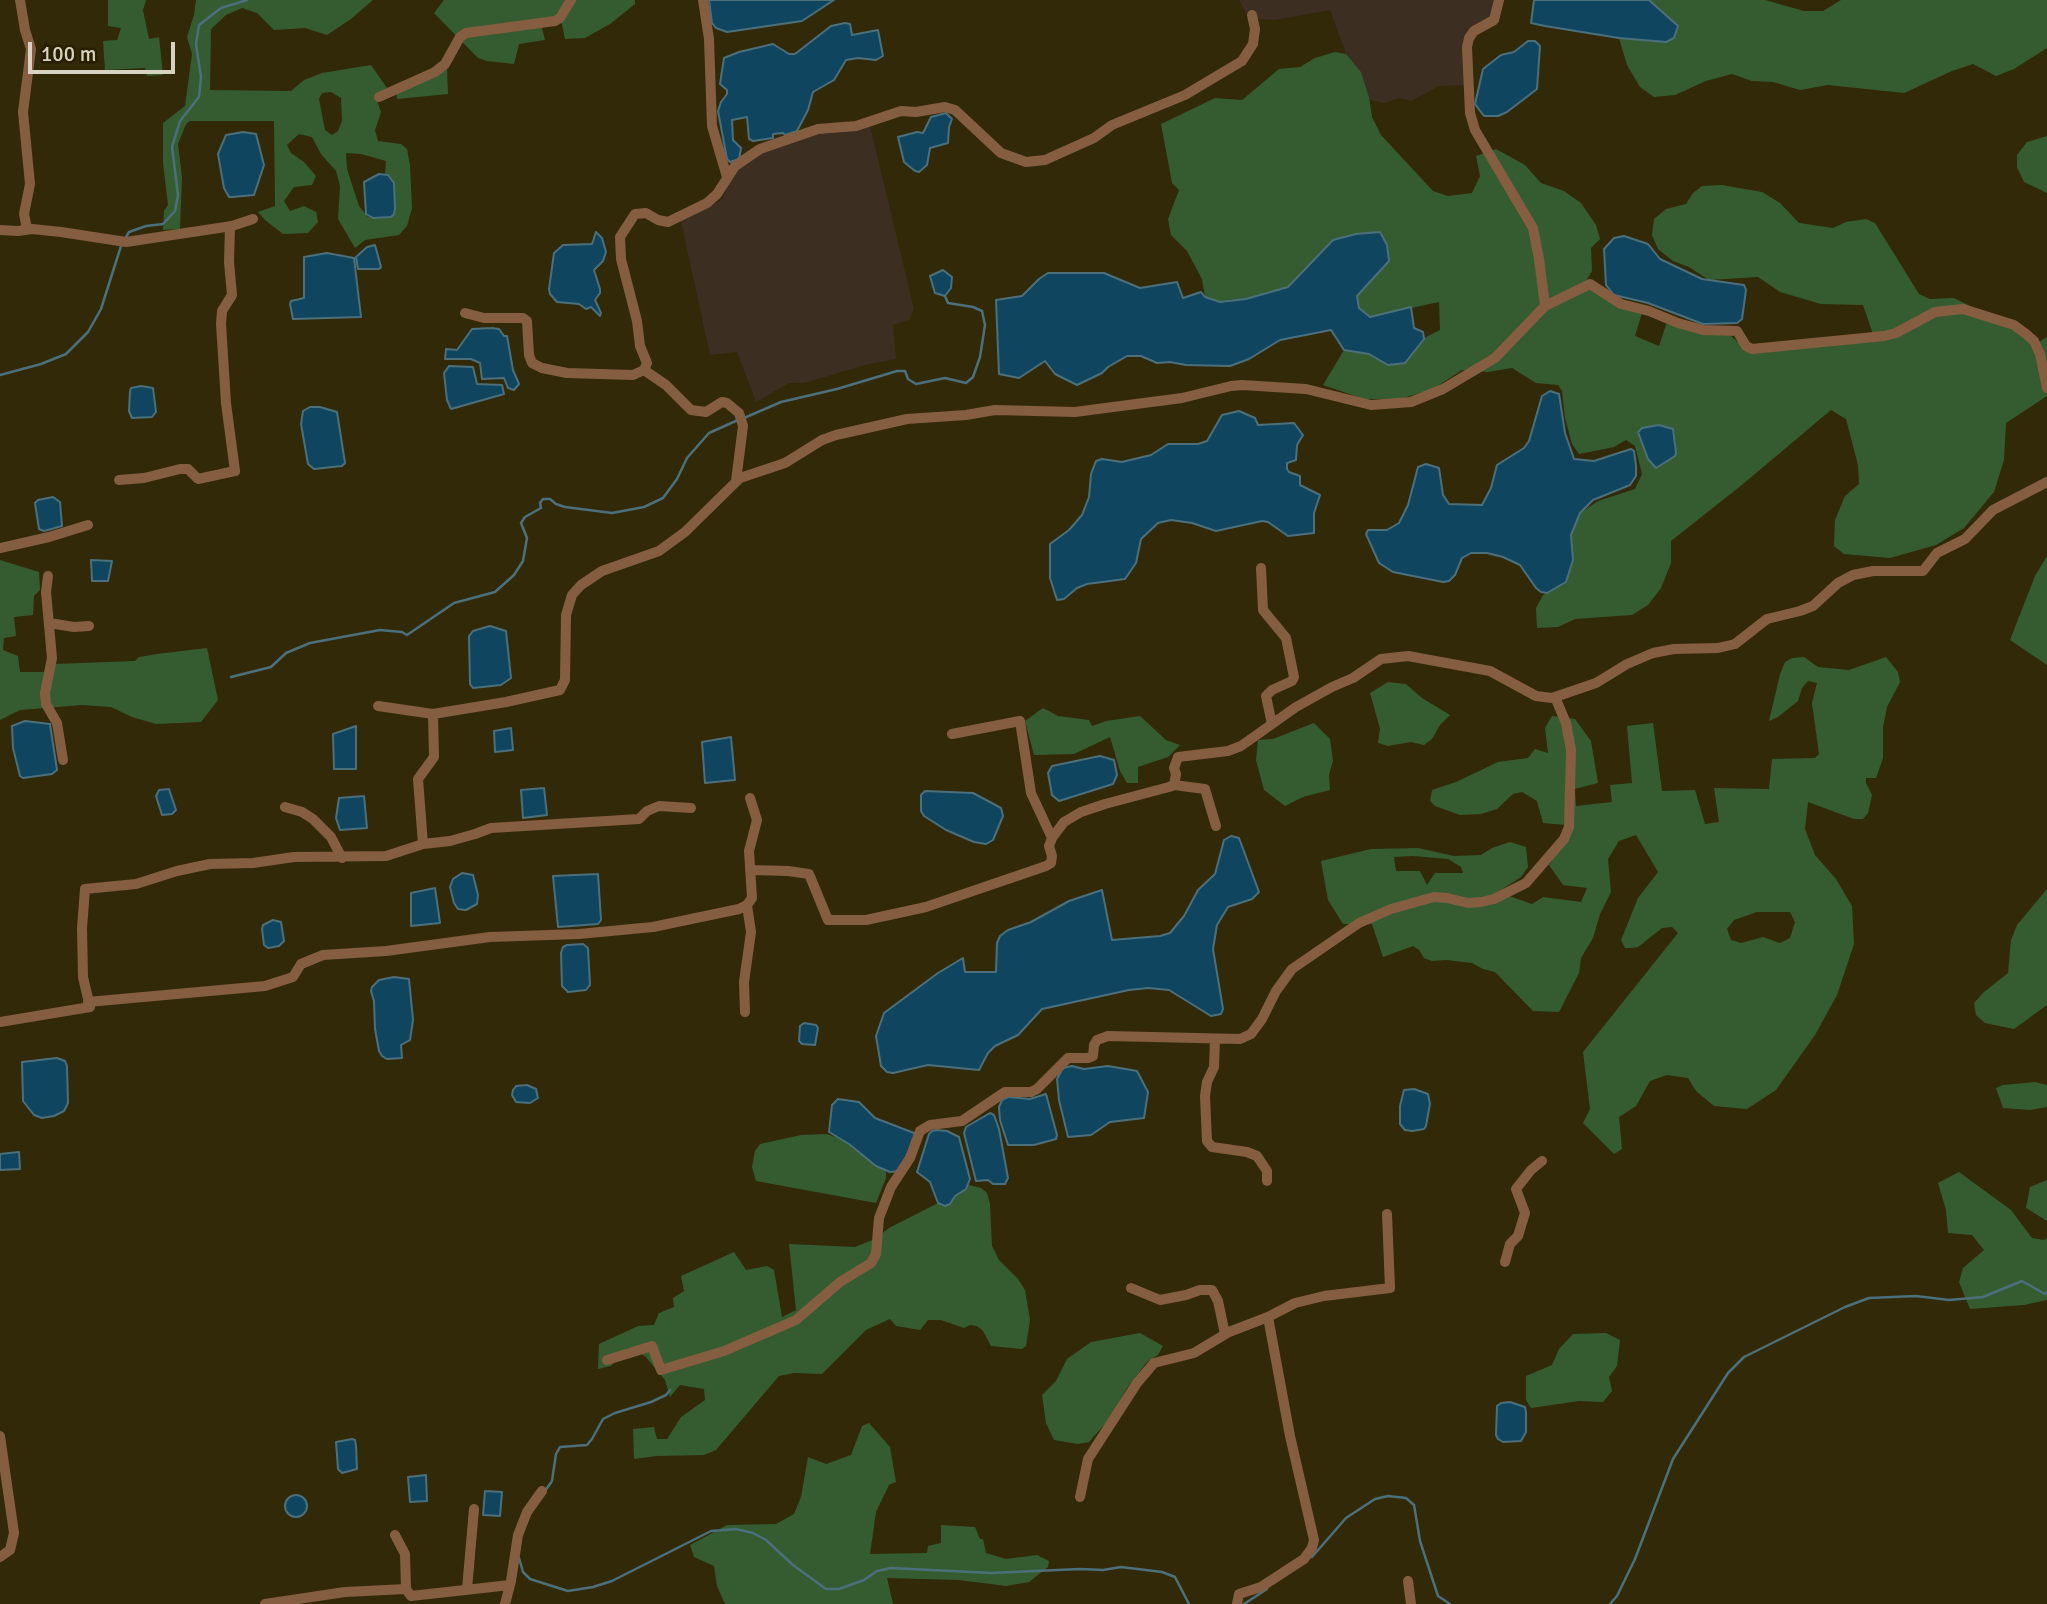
<!DOCTYPE html>
<html>
<head>
<meta charset="utf-8">
<style>
	body { margin:0 }
	#map { position:relative; width:2047px; height:1604px; overflow:hidden; background:#322909; font-family:Signika,sans-serif }
	canvas { display:block }
	.scale { position:absolute; left:28px; top:42px; width:147px; height:32px; box-sizing:border-box; border:4px solid #d8d3c1; border-top:0; padding-left:9px; font-size:21px; line-height:24px; white-space:nowrap; color:#d8d3c1; -webkit-text-stroke:5px #281f01; paint-order:stroke }
</style>
</head>
<body>
<div id="map">
<canvas width="2047" height="1604"></canvas>
<div class="scale">100 m</div>
</div>
<script>
const g = document.querySelector('canvas').getContext('2d');
g.lineJoin = 'round';
function fill(path, color) { g.fillStyle = color; g.fill(path, 'evenodd'); }
const poly = rows => new Path2D(rows.map(r => 'M' + r).join(''));
function strokePath(path, color, width, dash) { g.strokeStyle = color; g.lineWidth = width; g.lineCap = dash ? 'butt' : 'round'; g.setLineDash(dash || []); g.stroke(path); }
const industrial = poly([
	[1239,0,1495,0,1493,15,1467,33,1463,39,1465,85,1439,86,1411,101,1400,98,1384,103,1370,100,1361,72,1346,54,1330,10,1275,20,1257,19,1247,14],
	[870,126,914,309,909,320,893,325,896,359,869,364,804,383,789,383,756,402,737,352,710,355,681,221,722,200,734,170,763,151,817,134]
]);
const green = poly([
	[108,0,146,0,143,10,149,39,159,37,163,75,147,76,145,68,105,70,103,41,117,40,121,28,108,26],
	[196,0,373,0,351,19,327,35,305,28,274,30,257,13,242,8,226,15,211,29,210,90,291,91,304,80,322,73,371,65,387,88,376,98,381,112,375,130,378,141,401,144,407,149,410,165,412,208,407,226,399,235,365,240,355,248,338,219,340,186,336,171,321,154,312,137,299,134,287,145,291,153,304,162,316,176,312,185,294,187,284,201,290,211,304,206,316,212,318,222,308,233,283,234,265,220,258,212,275,206,274,121,190,121,186,124,178,144,182,177,180,229,163,230,164,211,168,205,163,163,163,123,185,106,192,54,187,37,194,15],
	[331,92,341,98,342,121,338,131,332,135,325,130,319,99,322,93],
	[346,153,361,154,386,161,385,174,394,183,395,208,394,214,391,217,368,217,359,206,347,169],
	[444,0,635,0,635,4,610,24,585,38,565,39,562,24,556,16,540,21,545,40,519,44,514,64,487,61,478,58,434,13],
	[1649,0,1765,0,1804,11,1823,11,1841,0,2047,0,2047,48,2014,69,1996,76,1973,64,1952,71,1904,93,1828,85,1800,90,1773,82,1752,81,1732,74,1706,81,1675,95,1654,97,1640,87,1627,65,1619,38,1666,42,1677,26],
	[1335,52,1346,54,1361,72,1369,97,1372,117,1381,135,1433,191,1448,196,1472,193,1480,176,1476,156,1496,149,1525,165,1541,183,1564,191,1581,203,1596,225,1600,239,1591,248,1592,271,1586,281,1642,313,1635,336,1659,346,1667,322,1730,335,1743,347,1875,340,1863,305,1821,304,1780,292,1758,277,1709,280,1689,267,1673,261,1658,249,1652,235,1654,219,1666,209,1686,204,1693,193,1702,186,1722,185,1762,192,1780,203,1799,223,1833,228,1846,222,1866,219,1875,223,1919,294,1930,299,1954,298,2014,328,2033,345,2047,337,2047,396,2006,423,2004,460,1994,492,1964,528,1936,545,1890,558,1844,554,1834,546,1835,520,1845,496,1859,484,1858,465,1846,419,1831,410,1743,484,1671,541,1671,563,1661,588,1648,605,1632,615,1575,619,1558,627,1537,628,1536,608,1543,595,1566,582,1573,560,1571,535,1580,513,1598,501,1635,489,1642,474,1635,446,1626,440,1614,447,1579,454,1572,444,1565,418,1562,391,1558,385,1536,383,1512,368,1488,372,1462,370,1433,389,1400,399,1364,399,1323,385,1344,350,1369,354,1388,365,1405,362,1422,339,1440,330,1439,302,1370,317,1359,308,1357,296,1389,261,1305,268,1288,287,1246,299,1220,302,1205,297,1202,279,1187,251,1171,235,1168,219,1179,190,1172,183,1161,124,1215,98,1242,100,1279,69,1300,67,1315,58],
	[447,68,448,94,397,99,396,92],
	[2047,136,2047,193,2024,182,2017,167,2017,155,2027,142],
	[2047,556,2047,665,2010,640,2035,576],
	[0,560,39,572,40,590,34,596,33,615,14,617,16,636,4,638,3,650,18,656,20,672,45,672,55,664,135,661,139,657,157,654,207,648,218,700,201,722,156,724,132,717,111,707,82,705,20,710,0,720],
	[1804,657,1818,667,1849,670,1886,657,1898,672,1900,682,1887,707,1883,727,1883,758,1876,778,1866,778,1866,783,1872,795,1868,813,1863,819,1854,819,1808,802,1805,829,1815,855,1836,879,1852,906,1854,944,1837,995,1815,1035,1776,1090,1747,1109,1714,1106,1696,1091,1688,1078,1667,1075,1650,1081,1636,1106,1619,1117,1622,1149,1614,1154,1583,1123,1590,1109,1583,1052,1678,933,1672,927,1662,928,1638,947,1631,948,1625,948,1621,940,1638,898,1658,872,1636,835,1619,841,1608,859,1611,892,1600,914,1593,938,1581,958,1579,973,1559,1012,1533,1011,1495,972,1483,969,1472,963,1446,960,1432,961,1424,958,1419,950,1413,946,1383,957,1372,924,1343,924,1328,900,1321,861,1371,849,1418,848,1454,856,1481,855,1492,848,1510,842,1526,847,1528,867,1521,877,1498,892,1532,904,1543,897,1581,902,1587,888,1563,885,1549,865,1570,832,1566,825,1543,823,1537,801,1522,792,1513,794,1497,809,1481,814,1460,815,1435,806,1430,801,1432,790,1456,782,1498,762,1528,758,1535,749,1548,753,1545,728,1552,716,1575,719,1591,741,1598,783,1575,789,1576,806,1612,802,1610,785,1632,783,1627,726,1653,723,1662,791,1695,790,1705,824,1719,822,1714,788,1769,789,1772,759,1815,758,1819,754,1812,703,1817,683,1808,681,1802,688,1798,701,1778,717,1769,721,1780,674,1785,662,1792,658],
	[1413,856,1448,859,1461,867,1463,873,1435,873,1427,885,1420,871,1396,871,1394,857],
	[1757,912,1790,912,1795,922,1790,938,1780,943,1763,937,1741,943,1731,940,1727,929,1734,920],
	[1388,682,1406,684,1422,698,1450,715,1440,725,1432,739,1424,745,1411,742,1388,746,1378,743,1380,729,1370,693],
	[1043,708,1058,716,1089,720,1092,726,1106,721,1140,716,1166,740,1180,745,1168,757,1138,767,1138,783,1127,783,1120,771,1110,737,1074,754,1034,755,1025,721],
	[1314,723,1330,739,1333,761,1329,775,1330,790,1303,797,1285,806,1264,790,1256,760,1258,740,1273,739],
	[2047,889,2047,1005,2014,1029,1985,1023,1976,1015,1974,1003,1984,992,2008,973,2011,940,2017,925],
	[2035,1082,2047,1085,2047,1107,2030,1110,2003,1108,1996,1088,2003,1085],
	[827,1134,843,1140,876,1166,886,1170,886,1178,876,1203,756,1181,752,1167,755,1151,760,1144,801,1135],
	[1959,1172,2011,1210,2032,1238,2044,1240,2047,1238,2047,1300,2024,1305,1970,1309,1959,1282,1963,1268,1984,1250,1972,1235,1948,1233,1946,1210,1938,1183],
	[2047,1180,2047,1221,2026,1208,2030,1187],
	[969,1185,981,1188,987,1193,990,1204,992,1246,999,1260,1018,1279,1025,1290,1030,1320,1026,1346,1022,1349,991,1346,983,1331,977,1326,970,1325,964,1328,941,1320,928,1320,920,1330,896,1326,890,1319,866,1330,822,1374,794,1373,779,1376,716,1450,704,1455,657,1456,634,1459,633,1429,654,1427,657,1439,667,1439,681,1417,705,1400,704,1389,680,1385,670,1397,665,1380,645,1356,627,1348,611,1366,598,1369,599,1344,638,1326,654,1325,659,1313,674,1307,673,1298,684,1291,681,1276,734,1252,746,1270,767,1266,774,1270,782,1317,796,1310,789,1244,855,1247,875,1239,889,1228,938,1203,942,1206,953,1201,955,1196],
	[1140,1333,1163,1346,1158,1355,1147,1362,1127,1388,1110,1418,1089,1442,1078,1444,1054,1440,1046,1423,1042,1395,1056,1381,1067,1359,1091,1342],
	[1606,1333,1620,1340,1617,1366,1609,1377,1612,1391,1603,1402,1579,1401,1531,1408,1526,1400,1526,1376,1552,1365,1559,1349,1573,1334],
	[869,1423,890,1447,896,1482,889,1485,876,1512,870,1554,927,1553,928,1546,941,1543,941,1525,975,1527,980,1539,983,1539,986,1553,1006,1559,1037,1555,1049,1561,1048,1567,1029,1582,1006,1586,959,1580,887,1578,893,1604,725,1604,717,1586,714,1566,694,1557,690,1545,727,1525,776,1524,794,1514,801,1497,808,1457,826,1464,851,1455,862,1426]
]);
const water = poly([
	[709,0,834,0,802,21,727,32,716,28,712,23,709,0],
	[1534,0,1649,0,1678,26,1674,38,1666,42,1619,38,1545,26,1531,23,1534,0],
	[845,23,850,24,852,35,878,30,883,56,876,60,858,58,846,60,834,80,813,92,808,110,797,131,785,135,783,133,773,134,773,138,753,141,749,139,747,117,732,120,733,140,741,148,739,159,730,162,727,159,718,111,721,102,727,94,727,90,720,84,724,58,739,52,773,44,789,54,795,54,831,26,845,23],
	[1528,41,1535,41,1540,46,1537,89,1507,112,1498,116,1484,116,1475,104,1483,69,1501,55,1514,52,1528,41],
	[946,113,952,119,949,127,948,143,930,148,927,165,919,172,915,171,904,162,898,137,917,132,923,133,931,117,946,113],
	[243,132,256,134,264,165,254,195,232,197,229,197,224,188,218,154,226,135,243,132],
	[379,174,388,175,394,183,395,208,394,214,391,217,373,218,366,214,364,182,379,174],
	[596,232,602,238,606,252,603,261,594,270,600,289,600,293,595,300,601,313,600,316,591,307,586,309,579,304,557,302,550,294,549,289,554,253,563,245,592,244,596,232],
	[1380,232,1387,245,1389,261,1357,296,1359,308,1370,317,1411,307,1414,328,1423,332,1424,339,1405,363,1388,365,1369,354,1344,350,1331,330,1280,340,1249,359,1230,366,1186,365,1170,362,1157,363,1141,356,1127,356,1108,367,1102,373,1077,385,1055,374,1045,361,1019,378,999,374,996,300,1022,296,1039,279,1048,273,1104,273,1140,288,1177,282,1183,298,1201,292,1205,297,1220,302,1246,299,1288,287,1333,240,1356,234,1380,232],
	[1624,236,1648,244,1660,259,1702,279,1744,285,1746,290,1742,319,1737,323,1703,324,1648,303,1614,295,1606,285,1604,249,1614,238,1624,236],
	[375,245,381,267,379,269,358,269,356,257,367,247,375,245],
	[327,253,354,258,361,317,293,319,290,304,291,301,304,298,304,257,327,253],
	[943,270,952,277,951,288,945,296,935,293,930,276,943,270],
	[492,328,499,329,504,336,507,336,513,370,519,384,514,390,508,388,504,378,482,379,480,363,471,359,445,359,446,349,457,350,472,329,492,328],
	[449,366,473,367,477,384,502,385,504,394,451,409,447,400,444,373,449,366],
	[141,386,153,388,156,412,152,417,132,418,129,411,130,391,131,388,141,386],
	[1550,391,1559,394,1565,433,1574,459,1594,461,1631,449,1634,451,1636,466,1636,476,1630,485,1593,500,1580,513,1571,535,1573,560,1566,582,1547,593,1541,592,1536,588,1520,565,1503,557,1487,553,1471,553,1462,558,1455,575,1449,581,1443,582,1393,572,1379,563,1366,534,1368,530,1387,530,1399,523,1408,505,1418,467,1426,464,1439,468,1443,495,1449,504,1482,505,1491,488,1497,465,1524,448,1529,441,1542,396,1550,391],
	[310,407,320,407,337,412,345,463,342,466,314,469,308,464,301,424,303,411,310,407],
	[1239,411,1255,418,1258,425,1294,423,1303,435,1297,445,1296,460,1287,463,1287,469,1289,472,1300,476,1300,485,1320,495,1314,513,1314,533,1288,536,1268,522,1262,521,1216,531,1192,523,1171,520,1158,523,1141,539,1136,563,1125,579,1087,584,1077,588,1064,599,1057,600,1050,578,1050,544,1069,530,1082,515,1089,497,1091,474,1096,461,1102,459,1122,462,1151,455,1168,444,1198,444,1207,441,1222,415,1239,411],
	[1659,425,1673,429,1676,453,1675,456,1656,468,1648,459,1638,432,1642,428,1659,425],
	[53,497,60,502,62,526,44,531,39,529,35,503,38,500,53,497],
	[91,560,112,561,108,581,92,581,91,560],
	[490,626,506,631,511,678,501,685,473,688,470,684,469,636,473,631,490,626],
	[25,721,50,724,57,770,52,774,23,778,20,776,13,748,12,726,25,721],
	[356,726,356,769,334,769,333,734,356,726],
	[511,728,513,750,495,752,494,731,511,728],
	[731,737,735,780,705,783,702,742,731,737],
	[1100,756,1114,760,1117,775,1113,784,1059,801,1052,795,1048,773,1052,766,1100,756],
	[544,788,547,815,523,818,521,790,544,788],
	[169,789,176,810,172,814,162,815,156,796,159,790,169,789],
	[925,791,973,793,1001,808,1003,816,993,840,986,844,974,842,946,830,924,816,921,811,921,795,925,791],
	[364,796,367,828,340,830,336,818,339,798,364,796],
	[1231,836,1239,838,1259,892,1252,899,1228,907,1217,925,1213,949,1223,1009,1221,1014,1211,1016,1169,990,1148,988,1129,990,1042,1009,1018,1035,995,1046,988,1053,979,1070,928,1065,893,1073,887,1072,881,1066,876,1036,884,1013,938,973,963,958,965,972,996,972,997,943,1000,936,1008,930,1031,922,1069,901,1102,890,1112,940,1160,936,1170,933,1184,916,1198,890,1215,874,1224,840,1231,836],
	[462,873,473,875,478,895,477,904,466,910,458,909,454,903,450,887,453,879,462,873],
	[598,874,601,920,598,924,558,927,553,876,598,874],
	[435,888,440,923,411,926,411,893,435,888],
	[273,920,281,922,284,941,279,946,268,948,264,945,262,929,263,925,273,920],
	[583,944,588,948,590,985,586,990,568,992,562,986,561,953,563,947,567,945,583,944],
	[394,977,409,979,413,1020,410,1040,401,1045,402,1058,387,1059,382,1056,379,1051,375,1029,374,1001,371,991,372,987,379,980,394,977],
	[804,1023,816,1025,818,1028,815,1045,802,1044,799,1041,800,1026,804,1023],
	[57,1058,65,1061,67,1066,68,1103,64,1111,54,1116,42,1118,34,1115,23,1101,22,1062,57,1058],
	[1072,1066,1084,1069,1108,1066,1137,1071,1148,1092,1144,1118,1110,1122,1091,1135,1068,1137,1059,1100,1057,1079,1063,1068,1072,1066],
	[527,1085,536,1089,538,1098,530,1103,516,1102,512,1095,513,1090,516,1086,527,1085],
	[1414,1089,1428,1094,1430,1104,1426,1126,1424,1129,1412,1131,1405,1130,1400,1124,1400,1106,1404,1090,1414,1089],
	[1046,1094,1057,1135,1056,1139,1034,1145,1008,1145,1000,1120,999,1107,1002,1100,1008,1097,1030,1099,1046,1094],
	[838,1099,859,1102,875,1118,914,1133,916,1137,899,1171,890,1172,876,1166,849,1144,829,1132,832,1105,838,1099],
	[990,1113,994,1115,999,1129,1008,1178,1005,1184,993,1184,988,1180,976,1181,964,1133,966,1127,990,1113],
	[937,1130,947,1131,959,1137,970,1179,966,1189,955,1196,950,1204,945,1206,938,1203,930,1182,917,1172,929,1134,932,1131,937,1130],
	[19,1152,20,1169,0,1170,0,1154,19,1152],
	[1510,1402,1525,1407,1526,1412,1526,1432,1521,1441,1503,1442,1498,1439,1496,1435,1497,1406,1501,1403,1510,1402],
	[352,1439,355,1440,356,1446,357,1469,342,1473,338,1469,336,1442,352,1439],
	[426,1475,427,1501,410,1502,408,1477,426,1475],
	[485,1491,502,1492,500,1516,483,1515,485,1491],
	'285 1506a11 11 0 1 1 22 0a11 11 0 1 1-22 0Z'
]);
const stream = poly([
	[126,237,129,232,146,226,163,224,175,211,178,195,172,147,180,121,199,97,201,77,196,44,199,25,221,8,247,0],
	[0,375,41,364,66,354,88,332,101,309,121,246],
	[744,418,781,402,837,389,897,371,905,371,908,379,916,384,945,378,966,383,973,377,980,357,985,325,982,311,973,307,948,303,945,296],
	[231,677,271,667,286,653,310,643,380,630,402,632,407,635,454,603,495,592,514,575,523,561,527,538,521,523,525,517,541,508,540,503,543,499,550,499,556,504,565,507,612,513,644,507,663,498,677,479,687,458,709,433,738,420],
	[545,1491,552,1481,556,1454,560,1447,587,1445,592,1439,603,1419,615,1413,651,1402,666,1395,670,1390],
	[1312,1557,1346,1518,1375,1499,1388,1496,1406,1498,1414,1505,1420,1541,1438,1596,1450,1604],
	[519,1558,523,1572,530,1579,568,1591,593,1587,612,1581,711,1531,736,1529,753,1533,766,1540,793,1565,826,1589,839,1589,864,1580,877,1571,891,1568,991,1573,1080,1569,1103,1570,1121,1567,1162,1572,1175,1577,1189,1604],
	[1244,1604,1267,1589],
	[1610,1604,1617,1596,1635,1559,1673,1459,1728,1373,1744,1357,1845,1307,1869,1298,1916,1296,1949,1300,1983,1297,2022,1281,2045,1294,2047,1292]
]);
const street = poly([
	[20,0,25,30,31,49,23,112,30,184,24,214,27,229],
	[703,0,709,39,712,126,727,177],
	[379,97,435,72,445,64,460,37,466,33,555,21,560,18,571,0],
	[0,230,18,231,32,229,61,232,126,242,232,226,253,219],
	[1545,306,1590,284,1621,304,1649,311,1678,323,1703,330,1737,331,1746,346,1752,349,1884,336,1896,333,1935,312,1963,309,2014,325,2026,334,2034,341,2040,354,2047,388],
	[465,313,484,318,523,318,527,321,529,355,532,363,542,368,567,373,633,375,644,370,647,363,640,346,637,321,621,259,620,237,635,214,646,213,658,220,668,222,707,203,717,194,735,166,760,149,818,129,856,126,901,111,916,112,945,107,955,110,1001,153,1026,162,1045,160,1094,138,1112,125,1185,95,1242,61,1253,44,1255,29,1252,15],
	[644,370,666,385,691,410,706,412,722,402,727,403,739,413,743,426,736,481],
	[119,480,144,478,180,469,188,469,198,479,235,471,226,403,221,324,222,311,232,295,229,262,230,226],
	[0,548,49,537,88,525],
	[1261,568,1263,610,1286,638,1294,677,1292,681,1272,690,1266,696,1272,724],
	[48,576,46,592,52,658,45,693,46,704,57,723,63,760],
	[49,623,74,627,89,626],
	[378,706,433,714,506,702,560,690,565,680,566,615,572,595,581,585,602,571,659,551,685,532,740,478,785,463,822,440,836,435,907,419,966,415,995,410,1075,412,1182,398,1231,386,1242,385,1306,389,1371,405,1411,402,1443,389,1495,358,1545,306,1539,259,1533,228,1475,130,1470,113,1467,47,1469,38,1474,31,1494,20,1499,0],
	[952,734,1020,721,1031,793,1052,838],
	[1174,785,1205,789,1216,826],
	[285,807,302,812,313,819,331,837,342,858],
	[423,844,418,779,434,757,433,714],
	[752,870,788,871,809,874,828,920,866,920,926,907,1046,866,1051,863,1052,856,1049,846,1052,838,1064,822,1081,812,1105,804,1169,787,1174,785,1176,774,1174,768,1178,757,1228,751,1241,746,1296,707,1332,687,1353,678,1381,659,1408,656,1490,671,1536,696,1552,698,1596,683,1627,664,1653,653,1674,649,1718,648,1735,644,1767,619,1800,611,1813,606,1838,583,1853,575,1873,571,1923,571,1937,553,1965,539,1993,510,2047,482],
	[88,1002,265,986,293,977,301,964,323,955,386,951,490,937,579,934,653,927,739,909,747,905,752,898,749,851,757,820,750,798],
	[745,1012,744,982,751,932,747,905],
	[0,1022,90,1007,83,977,82,928,85,889,136,884,177,871,210,864,253,863,294,857,386,856,423,844,450,841,475,834,491,828,639,819,647,811,659,806,691,808],
	[1215,1039,1214,1067,1207,1082,1205,1096,1207,1141,1212,1147,1247,1152,1257,1156,1267,1171,1267,1181],
	[1505,1262,1510,1244,1518,1236,1525,1213,1516,1189,1531,1170,1542,1161],
	[1131,1288,1160,1300,1186,1295,1200,1290,1212,1290,1218,1301,1225,1334],
	[607,1360,652,1346,661,1370,724,1351,796,1320,840,1282,871,1263,876,1254,879,1218,891,1187,910,1158,920,1131,930,1125,962,1121,1005,1092,1031,1092,1037,1089,1068,1058,1088,1058,1093,1056,1094,1045,1097,1040,1108,1036,1240,1039,1251,1034,1262,1019,1276,991,1292,969,1359,923,1391,909,1434,897,1447,898,1468,903,1481,902,1494,899,1526,883,1564,839,1569,827,1571,750,1566,723,1555,697],
	[0,1436,14,1533,10,1550,0,1557],
	[1080,1497,1088,1459,1137,1383,1154,1363,1194,1353,1229,1332,1268,1317,1295,1303,1324,1296,1390,1288,1387,1214],
	[1408,1581,1411,1604],
	[406,1589,411,1596,510,1585],
	[467,1589,474,1509],
	[265,1604,345,1592,406,1589,405,1554,395,1535],
	[505,1604,511,1581,518,1535,527,1512,542,1491],
	[1237,1604,1239,1594,1261,1587,1304,1559,1312,1548,1314,1540,1290,1436,1268,1317]
]);
fill(industrial, '#3d2e22');
fill(green, '#355c30');
fill(water, '#0f455f');
strokePath(water, '#4b707c', 2);
strokePath(stream, '#4b707c', 2.5);
strokePath(street, '#855e41', 10);
</script>
</body>
</html>
